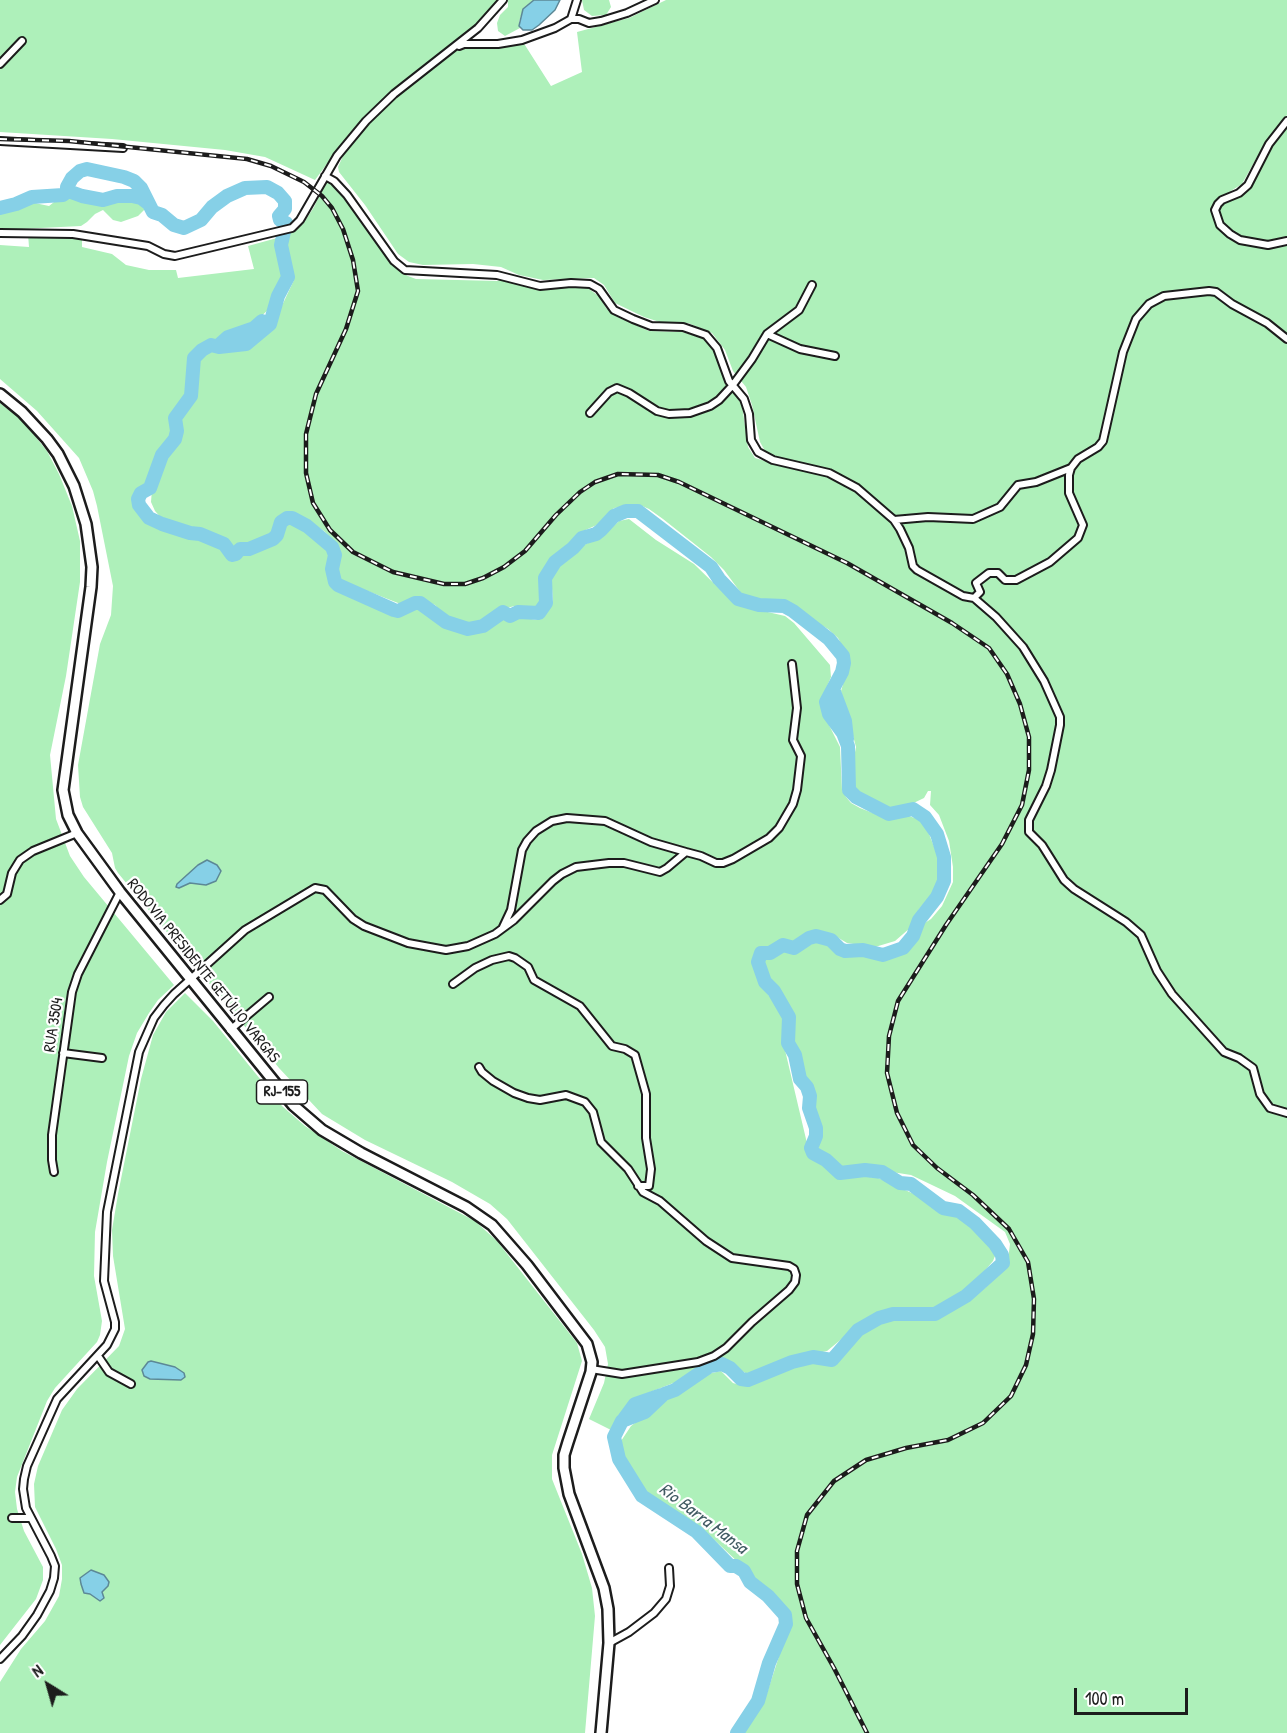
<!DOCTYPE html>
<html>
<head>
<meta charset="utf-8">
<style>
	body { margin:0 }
	#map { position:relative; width:1287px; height:1733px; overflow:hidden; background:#fff; font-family:"Patrick Hand",sans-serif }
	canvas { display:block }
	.north { position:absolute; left:18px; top:1655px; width:60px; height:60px; -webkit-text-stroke:4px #fff; paint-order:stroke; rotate:323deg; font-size:16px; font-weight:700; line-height:24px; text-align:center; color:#1c1c1c }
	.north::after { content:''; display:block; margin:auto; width:21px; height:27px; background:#1c1c1c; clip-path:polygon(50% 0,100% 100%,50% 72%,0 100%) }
	.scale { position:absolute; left:1074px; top:1688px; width:114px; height:27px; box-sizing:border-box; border:3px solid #1c1c1c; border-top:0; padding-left:8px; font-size:18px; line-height:21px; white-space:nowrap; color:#1c1c1c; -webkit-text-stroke:4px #fff; paint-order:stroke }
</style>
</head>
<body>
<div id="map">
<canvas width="1287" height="1733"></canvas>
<div class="north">N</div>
<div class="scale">100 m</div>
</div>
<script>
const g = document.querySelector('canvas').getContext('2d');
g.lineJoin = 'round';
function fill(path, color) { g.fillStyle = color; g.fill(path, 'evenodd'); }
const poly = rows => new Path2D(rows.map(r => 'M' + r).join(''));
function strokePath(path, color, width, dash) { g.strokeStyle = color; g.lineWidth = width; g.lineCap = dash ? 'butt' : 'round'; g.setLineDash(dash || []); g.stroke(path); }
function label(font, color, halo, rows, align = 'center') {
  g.font = font + ' "Patrick Hand",sans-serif'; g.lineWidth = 4.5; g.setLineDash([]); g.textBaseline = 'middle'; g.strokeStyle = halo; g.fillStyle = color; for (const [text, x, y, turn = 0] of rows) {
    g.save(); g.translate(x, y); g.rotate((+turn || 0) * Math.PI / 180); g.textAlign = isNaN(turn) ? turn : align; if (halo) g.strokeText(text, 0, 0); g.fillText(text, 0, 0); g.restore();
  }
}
const green = poly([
	[0,0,497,0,482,20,462,38,394,90,370,111,349,134,315,180,265,157,225,150,112,139,0,132],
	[508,0,534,0,523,9,519,22,520,28,505,36,498,31,497,23,500,15,508,7],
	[582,0,609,0,611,7,606,15,592,16,584,10],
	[666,0,1287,0,1287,115,1262,148,1242,184,1221,197,1213,206,1244,193,1267,151,1287,125,1287,1733,743,1733,767,1693,789,1626,788,1618,774,1596,707,1533,686,1518,648,1496,625,1461,621,1448,621,1441,631,1426,667,1398,703,1375,721,1371,733,1383,743,1386,767,1378,790,1366,815,1360,833,1364,836,1363,843,1357,849,1343,866,1329,884,1319,939,1317,956,1308,985,1288,1007,1265,1008,1260,1010,1244,1005,1232,955,1196,911,1175,866,1168,843,1168,820,1152,818,1147,817,1119,812,1108,812,1091,802,1071,794,1045,792,1029,795,1016,777,989,767,980,762,961,763,957,772,955,781,948,792,951,800,950,814,939,826,942,841,953,866,952,884,959,900,954,918,939,920,926,931,919,942,906,953,882,953,867,949,841,939,815,930,805,931,791,928,791,924,798,899,810,894,810,874,804,858,795,852,788,850,779,856,747,841,691,850,661,838,638,828,629,785,604,759,603,744,597,724,570,711,557,663,519,649,509,640,505,614,508,599,524,581,532,567,546,558,552,544,570,542,599,535,608,514,606,498,611,480,622,466,626,446,617,435,605,428,602,413,600,402,604,398,603,342,581,338,578,336,573,339,551,334,541,324,531,297,514,286,514,281,518,274,527,274,534,271,536,235,548,218,536,164,521,155,511,151,502,152,489,159,475,162,462,178,438,182,419,192,402,196,386,199,358,208,350,218,351,246,348,271,329,294,280,294,274,285,243,286,234,303,224,314,207,327,179,351,205,385,255,402,273,408,276,416,279,498,281,501,278,546,288,572,285,585,286,600,297,606,308,620,318,649,331,682,332,705,339,714,350,725,381,739,397,742,405,748,447,755,458,765,461,765,451,760,442,752,405,746,387,733,371,725,350,712,333,688,323,663,323,644,317,615,303,604,285,594,278,543,280,519,275,501,267,473,264,423,265,409,262,398,254,365,205,339,172,338,167,343,156,358,136,385,105,453,52,467,47,523,42,551,86,582,72,577,32,629,18],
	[68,194,98,202,116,198,131,197,143,201,145,209,138,216,121,222,113,220,103,210,95,214,87,222,81,226,0,230,0,211,30,202,49,206,58,199],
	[28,234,82,238,82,247,112,254,126,265,149,270,176,270,178,278,254,269,248,246,277,238,284,274,273,295,269,309,254,323,231,331,217,342,197,349,190,358,188,394,172,416,171,437,158,454,149,479,133,500,144,519,154,525,219,545,232,558,242,552,275,542,281,534,285,523,289,520,293,521,306,530,329,550,329,570,336,588,344,594,393,613,398,613,418,607,441,624,464,634,486,629,503,618,510,619,516,616,536,620,542,617,551,606,553,600,551,577,555,568,582,546,604,535,619,521,629,519,656,540,694,564,732,601,746,607,785,616,794,623,830,665,831,677,820,703,826,719,840,747,842,790,846,797,851,803,860,808,888,819,909,816,920,820,925,824,937,854,938,863,937,881,933,893,919,909,910,928,895,941,875,947,847,943,832,934,816,933,794,942,779,942,760,950,754,956,754,965,761,986,776,1004,784,1018,785,1050,810,1156,838,1176,861,1176,878,1178,914,1194,942,1213,953,1215,964,1221,989,1246,995,1256,993,1261,971,1287,931,1310,898,1309,879,1314,855,1328,827,1351,794,1358,755,1373,747,1374,724,1360,704,1365,676,1382,645,1394,634,1401,625,1408,611,1430,589,1419,604,1383,608,1364,605,1347,594,1330,507,1219,490,1204,452,1182,365,1140,322,1114,279,1068,118,873,115,868,112,853,83,807,80,797,78,765,100,644,111,615,113,586,97,506,93,491,79,458,37,411,0,379,0,245,29,247],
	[0,403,23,421,47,451,59,474,72,506,80,541,80,582,66,676,50,755,56,819,70,856,84,877,174,985,158,1000,149,1013,137,1033,129,1056,107,1162,95,1232,94,1276,102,1321,100,1335,97,1342,55,1388,47,1401,17,1477,15,1492,17,1509,24,1531,43,1567,43,1580,36,1599,0,1645],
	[185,993,213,1021,282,1106,305,1126,342,1151,475,1221,497,1241,577,1343,582,1361,552,1455,552,1479,582,1554,592,1588,595,1616,585,1733,0,1733,0,1682,21,1649,45,1621,59,1596,62,1579,62,1565,56,1549,35,1507,34,1484,38,1466,62,1410,77,1389,119,1346,125,1329,113,1256,112,1230,118,1194,141,1079,153,1035,166,1012]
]);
const water = poly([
	[534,0,560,0,555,10,539,25,532,30,523,30,519,26,523,9,534,0],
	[207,860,217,865,221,871,216,881,206,885,190,883,179,888,176,887,177,884,198,865,207,860],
	[151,1361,175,1367,184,1373,185,1377,181,1380,150,1379,144,1376,142,1370,148,1362,151,1361],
	[91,1570,104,1575,109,1582,108,1586,102,1592,104,1598,100,1601,90,1594,84,1593,81,1584,80,1578,91,1570]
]);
const river = poly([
	[67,192,71,192,82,196,103,200,117,196,132,196,141,198,149,204],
	[0,208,16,204,32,197,63,195,67,192,67,187,72,178,80,171,87,169,124,177,134,181,141,188,153,212,162,215,174,225,184,228,201,220,212,207,227,196,245,188,267,187,278,193,285,201,285,209,279,216,280,220,286,223,281,245,288,277,278,296,270,324,246,344,219,347,211,345,202,350,194,358,191,396,175,418,177,431,175,439,162,455,150,488,141,493,138,499,139,505,149,518,162,524,190,533,200,534,224,544,232,555,236,554,240,549,249,549,273,539,277,535,281,522,287,518,292,518,307,526,332,547,335,555,332,569,335,582,338,585,394,610,398,611,415,603,420,603,446,622,468,629,483,626,503,612,510,616,518,612,539,613,546,603,545,578,555,562,573,548,582,538,596,534,601,530,614,516,626,511,638,511,711,567,719,579,738,599,759,605,784,606,793,611,829,639,843,656,844,663,842,672,826,702,829,714,843,733,848,746,849,790,856,797,889,814,913,809,925,817,937,834,944,857,944,881,937,897,919,920,913,936,903,948,883,955,863,950,845,951,840,949,831,940,816,936,809,938,794,948,783,945,770,953,761,953,758,962,765,982,774,991,789,1017,788,1043,795,1055,800,1079,807,1087,810,1096,809,1108,816,1128,816,1136,811,1148,813,1153,826,1160,840,1173,865,1170,882,1172,900,1183,911,1184,943,1208,959,1211,975,1223,995,1244,1002,1255,1003,1263,966,1296,935,1314,893,1314,879,1318,858,1330,832,1360,813,1357,792,1362,748,1380,741,1379,730,1368,722,1364,710,1366,675,1390,664,1394,645,1412,622,1421,614,1437,619,1459,642,1496,697,1532,730,1566,736,1566,744,1571,750,1582,768,1596,785,1615,786,1624,769,1663,758,1701,737,1733],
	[218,346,228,337,254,328,262,321],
	[833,689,845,721,847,739],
	[624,1419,635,1404,661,1395]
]);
const street = poly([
	[571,19,577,0],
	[459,46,464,44,498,44,522,40,555,28,571,19,579,19,589,23,601,21,627,13,655,0],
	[0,64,22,41],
	[1287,121,1269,144,1248,185,1239,193,1222,200,1218,204,1215,210,1220,225,1230,234,1240,240,1268,245,1287,241],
	[0,141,123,148],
	[325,176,334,181,347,195,394,261,405,270,497,275,540,286,571,283,590,284,599,289,614,310,633,319,651,326,683,327,706,335,717,348,729,381,744,399,749,414,751,440,758,452,773,460,829,473,857,488,894,520,900,529,909,548,913,566,917,570,963,596,974,598,980,592,976,583,989,573,998,573,1005,580,1016,580,1050,562,1078,538,1083,525,1069,493,1069,475,1071,468,1078,459,1098,447,1103,441,1123,352,1136,319,1149,304,1164,296,1209,291,1216,292,1232,304,1267,323,1287,339],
	[0,233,73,234,148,246,164,254,175,256,292,228,300,220,337,156,366,121,394,94,478,28,503,0],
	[767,334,800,349,835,356],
	[590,413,609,392,617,388,629,393,657,411,669,414,690,413,710,406,719,400,732,386,752,359,767,334,799,310,812,285],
	[894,520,928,517,973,519,1000,507,1018,485,1036,482,1071,468],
	[974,598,996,617,1023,647,1044,681,1060,717,1060,725,1051,770,1046,786,1029,820,1029,832,1042,845,1064,880,1074,889,1126,922,1141,935,1157,971,1172,994,1224,1052,1239,1058,1253,1068,1260,1094,1270,1108,1287,1113],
	[0,900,7,894,12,873,20,860,33,851,77,833],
	[503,927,511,910,522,850,527,841,536,831,552,821,567,818,605,821,651,842,686,852],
	[453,984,475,968,492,960,509,956,515,958,528,967,534,980,580,1006,612,1046,625,1049,635,1055,646,1094,646,1138,651,1169,649,1186,638,1186],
	[230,1030,269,997],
	[63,1053,102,1058],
	[479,1067,482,1072,493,1081,514,1093,528,1098,540,1100,566,1095,585,1102,593,1112,601,1142,628,1169,643,1192,660,1201,706,1241,732,1258,789,1266,794,1269,796,1275,795,1282,789,1290,752,1322,726,1348,714,1356,698,1362,622,1374,591,1369],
	[54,1172,52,1160,52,1135,72,992,78,974,120,892],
	[98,1356,109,1372,131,1384],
	[12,1518,31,1518],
	[609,1643,629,1632,654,1613,666,1599,670,1586,669,1568],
	[0,1659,22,1636,37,1615,50,1591,54,1578,55,1566,51,1556,26,1508,23,1489,24,1479,27,1466,57,1399,107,1345,115,1329,115,1322,104,1281,107,1212,139,1052,154,1018,164,1005,174,994,245,930,315,888,325,890,353,919,364,926,408,943,446,950,468,946,495,934,514,920,553,881,562,874,576,867,609,863,624,863,660,872,667,868,686,852,701,856,716,863,723,863,733,859,769,838,779,828,793,804,797,790,801,756,793,740,797,708,792,664]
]);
const primary = poly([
	[0,394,22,412,47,439,58,454,74,486,86,524,92,567,91,587,63,790,68,815,77,833,120,892,293,1105,322,1130,361,1153,466,1207,492,1225,527,1265,587,1344,592,1362,591,1372,568,1442,564,1455,564,1468,569,1494,604,1588,608,1609,609,1643,601,1733]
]);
const rail = poly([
	[0,139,69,141,247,159,271,166,304,182,322,196,332,208,343,229,353,260,358,291,346,329,316,394,306,434,306,473,313,503,330,530,353,552,393,572,444,584,465,584,483,578,504,567,525,551,556,515,580,492,595,482,618,474,658,475,679,482,847,563,952,623,989,648,1007,674,1020,704,1029,737,1029,770,1022,805,1002,844,946,925,898,1001,889,1036,887,1073,897,1113,913,1145,937,1168,973,1195,1009,1229,1028,1262,1034,1299,1033,1334,1026,1365,1011,1396,983,1423,948,1440,906,1448,866,1460,834,1481,807,1515,797,1551,797,1584,806,1618,834,1668,867,1733]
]);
const shields = [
	[282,1092,51]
];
const shieldNames = [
	["RJ-155",282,1092]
];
const streetNames = [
	["RODOVIA PRESIDENTE GETÚLIO VARGAS",203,971,51],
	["RUA 3504",54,1025,-81]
];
const waterNames = [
	["Rio Barra Mansa",703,1519,37]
];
fill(green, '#aef0ba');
fill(water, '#86d0e7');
strokePath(water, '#5c8896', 1.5);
strokePath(river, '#86d0e7', 14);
strokePath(street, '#1c1c1c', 10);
strokePath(primary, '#1c1c1c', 14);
strokePath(street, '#fff', 6);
strokePath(primary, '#fff', 9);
strokePath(rail, '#1c1c1c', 4.5);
strokePath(rail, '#fff', 2, [7]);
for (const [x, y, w] of shields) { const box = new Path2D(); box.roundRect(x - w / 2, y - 12, w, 24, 4.5); g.fillStyle = '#fff'; g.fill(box); strokePath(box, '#1c1c1c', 1.5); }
label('bold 15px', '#1c1c1c', null, shieldNames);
label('16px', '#1c1c1c', '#fff', streetNames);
label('italic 18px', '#415b63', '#fff', waterNames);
</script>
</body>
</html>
